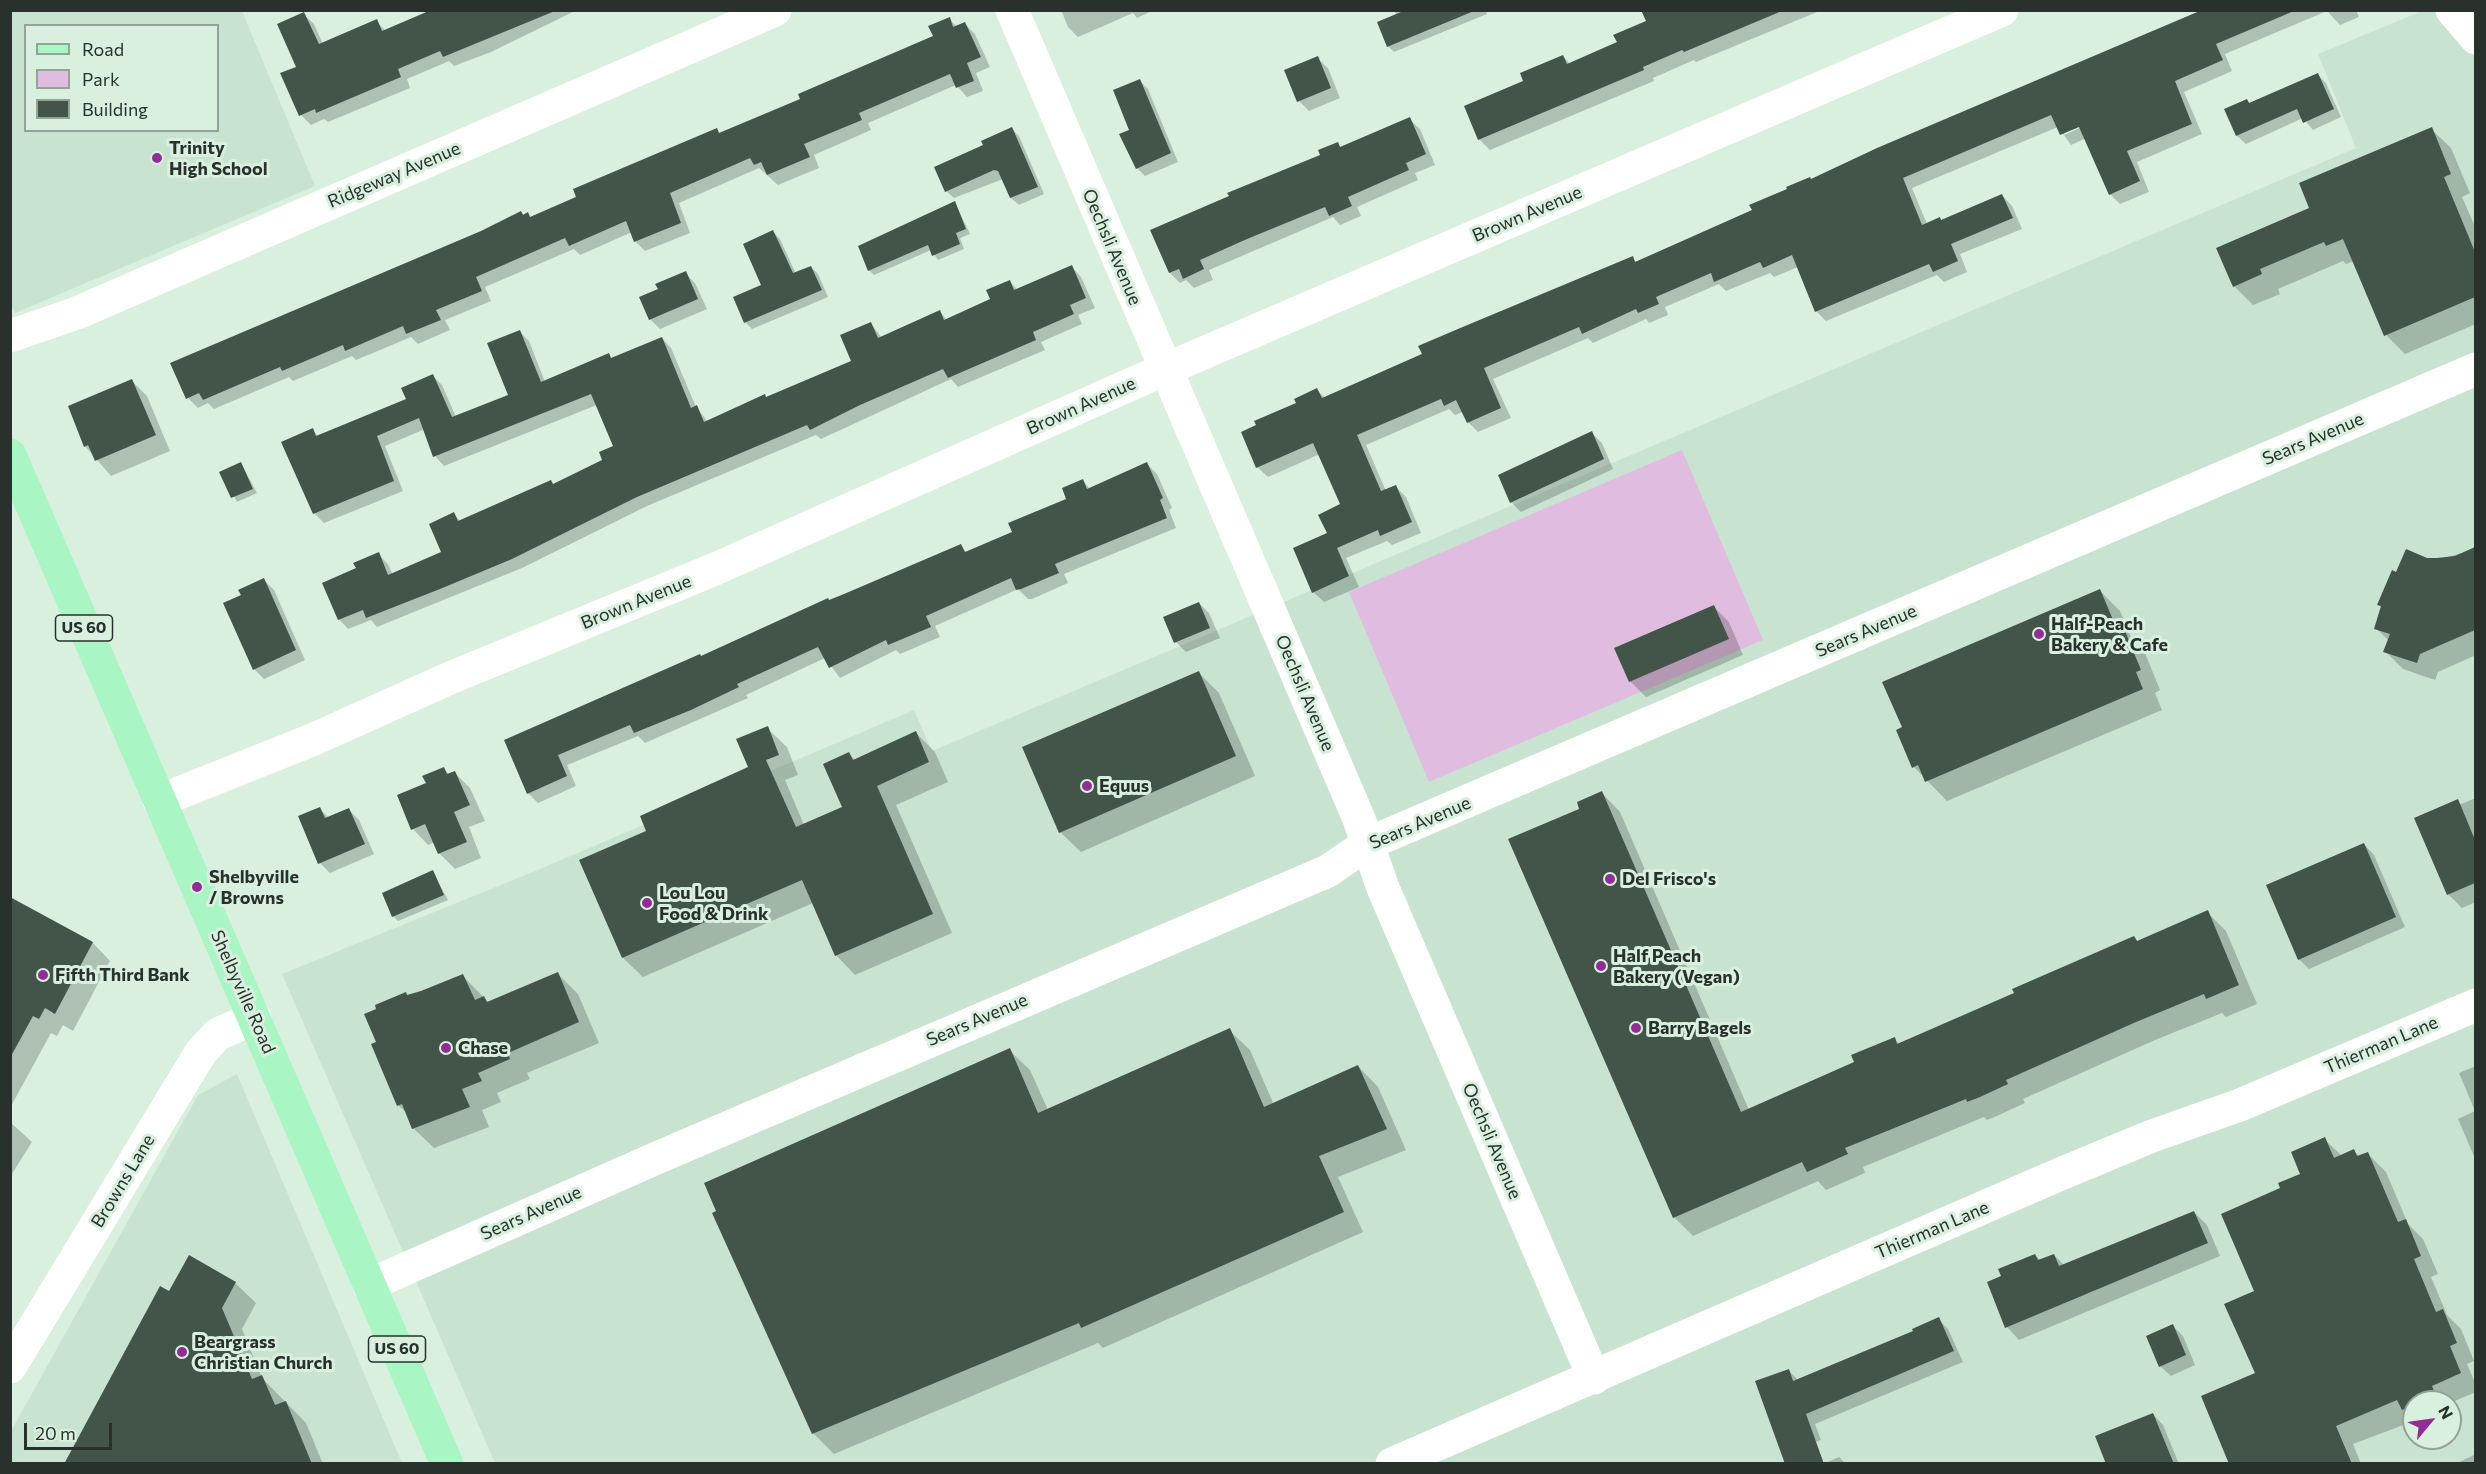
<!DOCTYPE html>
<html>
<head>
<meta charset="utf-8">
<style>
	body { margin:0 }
	#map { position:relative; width:2486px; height:1474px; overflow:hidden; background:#daf0df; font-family:Commissioner,sans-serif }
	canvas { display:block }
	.frame { position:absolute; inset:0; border:12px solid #28312b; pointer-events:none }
	.legend { position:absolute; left:24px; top:24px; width:195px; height:108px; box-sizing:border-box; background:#daf0df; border:2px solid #93a497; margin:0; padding:8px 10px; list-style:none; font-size:18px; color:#28312b }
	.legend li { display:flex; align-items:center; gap:12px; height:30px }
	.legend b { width:30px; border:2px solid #93a497 }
	.north { position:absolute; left:2402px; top:1390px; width:60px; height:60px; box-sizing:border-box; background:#daf0df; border:2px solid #93a497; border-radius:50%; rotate:61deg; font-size:16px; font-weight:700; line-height:24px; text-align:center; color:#28312b }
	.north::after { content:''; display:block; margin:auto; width:21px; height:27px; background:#912e95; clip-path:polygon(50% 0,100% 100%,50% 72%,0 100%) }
	.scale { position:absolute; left:24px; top:1423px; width:88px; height:27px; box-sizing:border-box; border:3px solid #28312b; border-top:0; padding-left:8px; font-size:18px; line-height:21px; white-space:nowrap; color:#28312b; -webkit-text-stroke:4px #daf0df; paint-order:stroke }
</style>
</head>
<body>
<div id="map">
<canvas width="2486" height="1474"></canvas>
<div class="frame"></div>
<ul class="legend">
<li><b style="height:8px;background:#a9f5c4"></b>Road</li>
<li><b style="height:16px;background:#e0bde0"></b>Park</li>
<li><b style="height:16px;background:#435548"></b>Building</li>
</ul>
<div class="north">N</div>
<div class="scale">20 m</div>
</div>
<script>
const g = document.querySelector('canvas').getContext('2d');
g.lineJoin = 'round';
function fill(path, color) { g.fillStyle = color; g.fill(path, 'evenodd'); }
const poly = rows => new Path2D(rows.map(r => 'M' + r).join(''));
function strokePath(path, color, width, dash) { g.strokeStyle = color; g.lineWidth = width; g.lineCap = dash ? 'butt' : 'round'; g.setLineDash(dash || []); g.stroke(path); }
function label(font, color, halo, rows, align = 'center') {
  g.font = font + ' Commissioner,sans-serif'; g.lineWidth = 6; g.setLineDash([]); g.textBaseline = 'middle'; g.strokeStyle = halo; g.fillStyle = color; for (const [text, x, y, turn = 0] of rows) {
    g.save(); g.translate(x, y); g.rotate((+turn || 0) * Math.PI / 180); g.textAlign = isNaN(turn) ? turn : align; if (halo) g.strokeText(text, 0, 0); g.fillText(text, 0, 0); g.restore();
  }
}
const built = poly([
	[10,11,242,11,315,186,15,313,10,303],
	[26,26,218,26,218,130,26,130],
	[2422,11,2475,11,2475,1463,495,1463,282,974,535,871,914,710,932,751,2356,148,2318,54],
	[2414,1402,2450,1402,2450,1438,2414,1438],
	[237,1074,402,1463,11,1464,11,1431,198,1095]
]);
const green = poly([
	[1682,450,1763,640,1429,782,1349,592]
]);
const shadow = poly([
	[424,10,577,10,491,52,454,66,449,61,407,79,410,88,328,122,324,119,311,125,301,115,298,67,303,14,314,24,323,44,376,21,386,31,426,15],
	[1061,10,1154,10,1137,18,1133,13,1078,37,1068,27],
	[1394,10,1486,10,1487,14,1394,52,1388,46,1397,16],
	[1645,10,1822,10,1696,62,1694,60,1653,78,1654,81,1490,150,1479,139,1525,81,1563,56,1570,64,1619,43,1648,22],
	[2205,10,2356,10,2359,17,2340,25,2327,11,2225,54,2232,71,2184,92,2202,134,2137,162,2149,192,2120,204,2110,194,2086,138,2071,145,2058,127,1912,188,1927,224,1942,221,2002,195,2012,206,2022,229,1960,254,1967,272,1944,282,1937,275,1826,321,1816,311,1798,267,1774,277,1770,273,1726,291,1719,284,1665,307,1668,315,1649,323,1646,319,1593,343,1588,338,1493,379,1511,418,1478,432,1468,422,1463,412,1455,415,1449,409,1366,445,1386,491,1396,487,1406,497,1421,533,1392,545,1387,541,1346,558,1359,587,1324,602,1313,592,1329,534,1342,505,1320,454,1268,477,1257,467,1298,404,1317,390,1325,398,1632,258,1637,263,1754,211,1811,181],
	[2085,123,2086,125,2064,135,2064,132],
	[949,19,957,27,965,24,975,34,990,67,976,73,983,91,967,97,956,85,868,123,871,130,814,155,819,168,778,185,759,168,679,203,690,233,645,251,635,241,632,232,580,255,574,249,485,287,491,301,445,320,450,330,418,344,411,337,356,360,352,356,293,381,289,377,214,409,208,403,198,408,188,398,521,213,531,218,716,130,721,134,802,100,935,37],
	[1317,58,1328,68,1340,98,1309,111,1299,101],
	[2318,75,2326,83,2341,117,2313,130,2303,118,2246,144,2237,136,2226,109,2247,101,2251,104],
	[1140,81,1148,89,1178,162,1145,176,1137,168,1131,130],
	[1409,119,1420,129,1435,165,1415,173,1418,180,1357,207,1361,216,1340,225,1333,217,1209,270,1213,280,1194,288,1186,280,1180,283,1170,273,1152,231,1321,156,1337,144,1342,148],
	[1012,129,1019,136,1044,194,1019,205,1011,198,1003,179,954,198,946,191,985,146],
	[2431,129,2451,148,2470,193,2462,197,2476,229,2476,324,2405,354,2386,335,2354,261,2346,264,2343,261,2278,289,2280,294,2253,305,2234,286],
	[955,203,970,234,960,238,964,249,938,260,931,250,874,275,869,270],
	[773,232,780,239,796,274,811,267,818,274,828,297,752,329,745,322,763,286],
	[1072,267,1081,277,1095,308,1078,315,1082,324,1041,342,1045,350,958,387,951,379,821,439,816,435,647,506,522,568,377,627,371,620,348,629,339,619,358,569,378,554,388,564,393,575,443,553,454,514,461,522,554,485,604,461,615,447,597,405,444,466,435,456,425,429,385,446,403,491,324,523,314,513,312,430,319,437,408,400,433,376,442,385,456,417,510,396,520,332,529,341,545,382,608,354,612,359,662,338,671,348,696,407,708,422,853,362,871,324,882,338,940,312,947,320,992,300,1009,281,1018,290],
	[685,273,695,283,707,309,660,329,650,319,660,290],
	[132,381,147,396,170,451,111,476,85,446],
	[1592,433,1602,443,1613,469,1521,512,1511,502],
	[241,463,257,493,237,502,221,472],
	[1147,464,1157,474,1172,508,1169,510,1176,528,1064,574,1068,583,1032,599,1028,599,1018,589,935,626,940,637,900,654,896,650,840,678,825,658,746,695,748,698,645,743,638,736,567,765,576,786,538,803,528,793,506,741,960,546,967,553,1014,533,1068,499,1083,481,1090,489],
	[2476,546,2476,655,2438,672,2435,680,2403,669,2385,651,2389,641,2376,628,2382,608,2379,605,2397,574,2426,559,2437,560,2469,551],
	[264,580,274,590,305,660,264,679,254,669,243,596],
	[2100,591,2120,611,2133,642,2145,653,2160,690,2155,693,2162,710,1947,801,1914,767],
	[1199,603,1209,613,1220,638,1186,652,1176,642,1165,618],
	[1713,606,1729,622,1743,655,1646,697,1630,681,1616,648],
	[1199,673,1219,693,1255,776,1081,852,1060,832],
	[767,728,787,747,798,775,785,780,804,825,844,808,849,754,855,760,916,733,935,752,948,782,896,805,952,933,855,975,836,955,813,903,643,977,623,958,648,832,750,768],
	[444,769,450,775,455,773,470,788,485,821,469,827,481,858,455,869,439,853,435,842,428,845,413,829,399,796,428,784],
	[1602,793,1620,812,1749,1110,1856,1063,1894,1039,1900,1044,2016,994,2134,938,2138,942,2207,912,2226,931,2257,1004,2226,1017,2222,1013,2155,1040,2023,1099,2025,1103,1999,1115,1987,1120,1984,1117,1863,1167,1865,1173,1826,1190,1818,1181,1693,1236,1674,1217,1581,809],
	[2476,798,2476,902,2462,908,2448,894,2457,801,2461,804],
	[320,809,329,818,349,810,359,820,374,854,330,873,320,863],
	[2364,844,2374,855,2405,927,2309,969,2299,959],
	[433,872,448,900,398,921,393,916],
	[13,900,93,943,110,961,73,1031,63,1025,57,1036,51,1033,10,1108],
	[558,974,578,994,599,1043,527,1073,530,1079,497,1093,501,1102,482,1110,489,1127,434,1148,413,1128,408,1114,398,1105,378,1042,408,996,463,976,489,1003],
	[1229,1030,1250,1050,1274,1105,1358,1066,1378,1087,1406,1150,1338,1177,1363,1232,1103,1348,1098,1343,834,1454,813,1433,1009,1050,1030,1070,1048,1110],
	[2476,1066,2476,1161,2458,1119,2475,1111,2459,1073],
	[10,1122,32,1142,10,1177],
	[2324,1139,2342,1156,2354,1151,2360,1157,2368,1154,2386,1172,2408,1224,2423,1239,2438,1274,2431,1277,2447,1315,2461,1329,2474,1361,2467,1364,2476,1385,2476,1392,2450,1403,2414,1402,2414,1421,2353,1444,2361,1464,2231,1464,2257,1374,2256,1292,2282,1189,2302,1175],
	[2194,1212,2207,1225,2220,1256,2019,1340,2007,1327,2003,1277,2035,1255,2041,1261,2054,1255,2064,1265],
	[235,1283,256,1303,242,1329,262,1378,306,1423,323,1464,65,1464,170,1293],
	[1938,1319,1948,1329,1963,1362,1815,1424,1821,1440,1792,1451,1789,1371,1798,1380,1915,1332],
	[2173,1326,2183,1336,2195,1365,2171,1376,2160,1366],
	[2153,1414,2163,1425,2179,1464,2108,1464],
	[2476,1454,2476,1464,2455,1464],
	[1839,1457,1846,1464,1823,1464]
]);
const building = poly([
	[431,10,555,11,443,57,440,51,398,69,401,77,316,113,315,109,299,116,280,73,296,67,277,24,304,12,319,44,377,19,382,31],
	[1406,10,1474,10,1474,11,1387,47,1377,22],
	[1641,10,1782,11,1684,52,1682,50,1643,67,1644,70,1478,140,1464,106,1523,81,1520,73,1563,55,1567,64,1617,42,1613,35,1646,21],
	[2202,10,2294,11,2216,44,2223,60,2175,81,2192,124,2127,151,2140,181,2109,195,2079,127,2060,135,2051,115,1903,178,1922,225,1940,217,1941,220,2002,194,2013,218,1951,244,1958,261,1933,272,1929,264,1815,312,1792,255,1763,268,1760,262,1714,282,1711,273,1656,297,1659,304,1638,313,1636,309,1582,334,1579,327,1484,368,1501,408,1467,423,1456,400,1444,406,1441,399,1357,435,1381,491,1396,485,1412,522,1380,536,1378,530,1337,548,1349,576,1312,593,1293,548,1327,533,1318,515,1340,504,1313,443,1256,468,1241,432,1256,425,1254,421,1296,403,1294,399,1317,388,1322,398,1422,354,1418,346,1465,326,1633,256,1635,262,1752,210,1749,205,1787,189,1786,187,1810,177,1811,179,1877,148],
	[950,17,953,27,965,22,981,57,967,63,974,81,956,88,950,74,859,113,862,120,804,144,810,157,767,175,761,162,754,165,750,158,670,193,681,223,634,242,626,221,569,246,565,238,476,277,482,291,436,310,441,320,406,334,403,326,345,351,343,345,282,371,280,367,203,400,199,393,186,399,170,363,481,231,521,211,523,215,528,212,530,217,576,197,573,189,717,128,719,133,800,99,798,94,933,36,928,26],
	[1318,56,1331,88,1297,102,1284,70],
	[2318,73,2334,109,2303,123,2297,109,2236,136,2224,109,2247,99,2249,103],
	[1140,79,1171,153,1136,169,1119,134,1129,130,1113,90],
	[1410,117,1426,154,1406,163,1409,170,1348,197,1352,206,1329,216,1325,207,1247,239,1200,260,1204,269,1183,279,1179,269,1169,273,1150,230,1229,196,1227,193,1320,155,1318,150,1338,142,1340,147],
	[1012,127,1038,187,1010,198,998,171,994,170,945,192,934,167,983,145,981,141],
	[2432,127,2451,174,2444,177,2475,252,2475,297,2384,336,2343,239,2326,246,2324,242,2260,269,2262,274,2233,287,2216,248,2309,208,2299,183],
	[955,201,966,229,956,233,960,244,932,256,928,245,868,271,858,246],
	[773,230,793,273,811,266,822,290,744,323,733,297,761,285,743,244],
	[1072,265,1086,298,1070,305,1074,314,1033,332,1036,340,948,378,943,369,860,405,810,430,807,425,637,497,512,559,440,589,366,618,363,610,338,620,322,583,356,568,353,563,379,552,388,575,441,552,429,524,454,512,458,521,551,480,553,484,602,460,599,452,613,446,591,394,433,457,419,418,377,436,394,481,313,514,281,442,313,428,316,436,406,399,401,388,433,374,452,417,508,395,487,343,520,330,541,382,609,353,611,358,662,337,691,408,697,405,704,422,765,394,766,397,851,361,840,335,871,322,878,338,940,310,944,320,990,299,986,290,1010,280,1014,290],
	[686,271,698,299,649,320,639,297,658,289,655,284],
	[132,379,156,435,95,461,88,445,84,447,68,406],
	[1592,431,1604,459,1510,503,1498,475],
	[241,462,253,489,231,498,219,472],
	[1147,462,1163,498,1160,500,1167,518,1055,564,1059,573,1021,589,1016,590,1011,578,926,616,931,627,888,645,886,640,829,668,818,647,737,684,739,687,691,710,634,733,630,725,558,755,567,776,527,794,504,740,700,654,701,656,828,598,829,600,844,594,961,544,965,552,1012,532,1008,523,1066,499,1062,488,1083,479,1087,489],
	[2475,547,2475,630,2420,654,2417,663,2383,652,2390,634,2374,629,2381,606,2377,605,2392,570,2396,572,2406,549,2427,558,2437,558,2455,556],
	[264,578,296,650,253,670,223,603,241,595,238,590],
	[2100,589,2119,634,2125,631,2141,670,2136,672,2143,689,1925,782,1918,765,1912,768,1896,730,1902,727,1882,682],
	[1199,602,1210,628,1174,643,1163,617],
	[1714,605,1729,639,1629,682,1614,648],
	[1199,671,1236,756,1059,833,1022,747],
	[768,726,779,755,766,760,796,827,842,807,823,764,849,752,853,760,916,731,929,762,877,786,933,914,835,956,802,880,622,958,579,860,646,831,640,816,748,767,736,739],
	[444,767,447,774,455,771,470,805,454,812,467,842,438,854,425,824,411,830,397,795,426,783,422,776],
	[1602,791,1741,1112,1854,1062,1851,1055,1895,1037,1897,1044,2014,993,2012,989,2134,936,2137,941,2208,910,2239,985,2206,999,2204,994,2136,1022,2006,1080,2008,1084,1980,1097,1967,1102,1966,1099,1845,1148,1848,1154,1807,1172,1802,1162,1673,1218,1508,839,1579,809,1577,802],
	[2458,799,2475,840,2475,883,2447,895,2414,818],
	[320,807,325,818,349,808,365,844,318,864,298,816],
	[2364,843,2396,917,2298,960,2266,885],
	[433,870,444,895,392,917,382,893],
	[10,897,93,942,55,1014,45,1008,39,1019,33,1016,10,1058],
	[558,972,579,1022,508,1053,510,1059,478,1073,482,1081,462,1089,470,1107,412,1129,402,1104,397,1106,371,1044,376,1042,364,1014,376,1009,375,1005,406,992,407,995,421,991,463,974,475,1000,484,996,487,1002],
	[1230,1028,1264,1107,1358,1065,1387,1129,1319,1156,1344,1212,1081,1328,1079,1323,812,1434,712,1213,716,1211,704,1183,1010,1048,1038,1113],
	[2325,1137,2334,1158,2354,1149,2357,1156,2368,1152,2398,1222,2406,1219,2421,1256,2414,1259,2436,1312,2443,1309,2457,1343,2450,1346,2461,1373,2432,1386,2436,1396,2414,1402,2414,1405,2402,1410,2397,1400,2336,1426,2352,1464,2229,1464,2201,1396,2255,1373,2224,1304,2254,1291,2221,1214,2280,1188,2278,1183,2300,1174,2291,1152],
	[2194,1211,2208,1243,2005,1328,1987,1282,2001,1276,1998,1269,2035,1254,2038,1260,2054,1254,2059,1266],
	[189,1255,236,1282,222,1308,252,1379,262,1375,275,1405,286,1401,312,1464,64,1464,160,1286,169,1291],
	[1939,1317,1954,1351,1806,1414,1824,1464,1785,1464,1755,1381,1789,1369,1793,1381,1913,1331,1912,1329],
	[2173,1324,2186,1355,2159,1367,2146,1336],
	[2153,1413,2174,1464,2106,1464,2095,1436]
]);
const minor = poly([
	[1012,10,1359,819,1383,888,1594,1378],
	[2452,10,2476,38],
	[10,336,77,313,775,10],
	[159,801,312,740,450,678,715,569,1136,382,2002,10],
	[369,1285,659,1157,1328,871,1367,844,2476,369],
	[10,1367,201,1052,218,1034,255,1018],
	[1392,1464,2058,1175,2152,1136,2240,1105,2476,1005]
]);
const major = poly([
	[10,455,447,1464]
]);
const markers = [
	[157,158,6,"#912e95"],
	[2039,634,6,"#912e95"],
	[1087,786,6,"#912e95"],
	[1610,879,6,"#912e95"],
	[197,887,6,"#912e95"],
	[647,903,6,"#912e95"],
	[1601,966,6,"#912e95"],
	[43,975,6,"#912e95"],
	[1636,1028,6,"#912e95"],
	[446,1048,6,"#912e95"],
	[182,1352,6,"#912e95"]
];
const shields = [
	[84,628,57],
	[397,1349,57]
];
const shieldNames = [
	["US 60",84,628],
	["US 60",397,1349]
];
const poiNames = [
	["Trinity",169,148],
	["High School",169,169],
	["Half-Peach",2051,624],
	["Bakery & Cafe",2051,645],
	["Equus",1099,786],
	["Shelbyville",209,877],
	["/ Browns",209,898],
	["Del Frisco's",1622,879],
	["Lou Lou",659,893],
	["Food & Drink",659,914],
	["Half Peach",1613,956],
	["Bakery (Vegan)",1613,977],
	["Fifth Third Bank",55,975],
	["Barry Bagels",1648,1028],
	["Chase",458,1048],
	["Beargrass",194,1342],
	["Christian Church",194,1363]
];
const streetNames = [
	["Ridgeway Avenue",394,175,-23],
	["Brown Avenue",1527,214,-23],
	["Oechsli Avenue",1112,247,67],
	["Brown Avenue",1081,406,-24],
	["Sears Avenue",2313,439,-23],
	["Brown Avenue",636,602,-22],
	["Sears Avenue",1866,631,-23],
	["Oechsli Avenue",1305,693,67],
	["Sears Avenue",1420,823,-23],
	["Shelbyville Road",243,992,66],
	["Sears Avenue",977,1020,-23],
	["Thierman Lane",2381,1045,-23],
	["Oechsli Avenue",1492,1141,67],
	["Browns Lane",123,1181,-59],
	["Sears Avenue",531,1213,-24],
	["Thierman Lane",1932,1230,-23]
];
fill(built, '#c8e4d0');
fill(green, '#e0bde0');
fill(shadow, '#0003');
fill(building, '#435548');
strokePath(minor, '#fff', 33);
strokePath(major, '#a9f5c4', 33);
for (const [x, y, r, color] of markers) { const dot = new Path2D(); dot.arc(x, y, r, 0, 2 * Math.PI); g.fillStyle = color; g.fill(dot); strokePath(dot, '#daf0df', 2); }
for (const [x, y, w] of shields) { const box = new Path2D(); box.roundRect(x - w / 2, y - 13, w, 26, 4.5); g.fillStyle = '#daf0df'; g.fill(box); strokePath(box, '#28312b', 1.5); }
label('bold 16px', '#28312b', null, shieldNames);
label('bold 18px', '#28312b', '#daf0df', poiNames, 'left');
label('18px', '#28312b', '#daf0df', streetNames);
</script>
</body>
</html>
